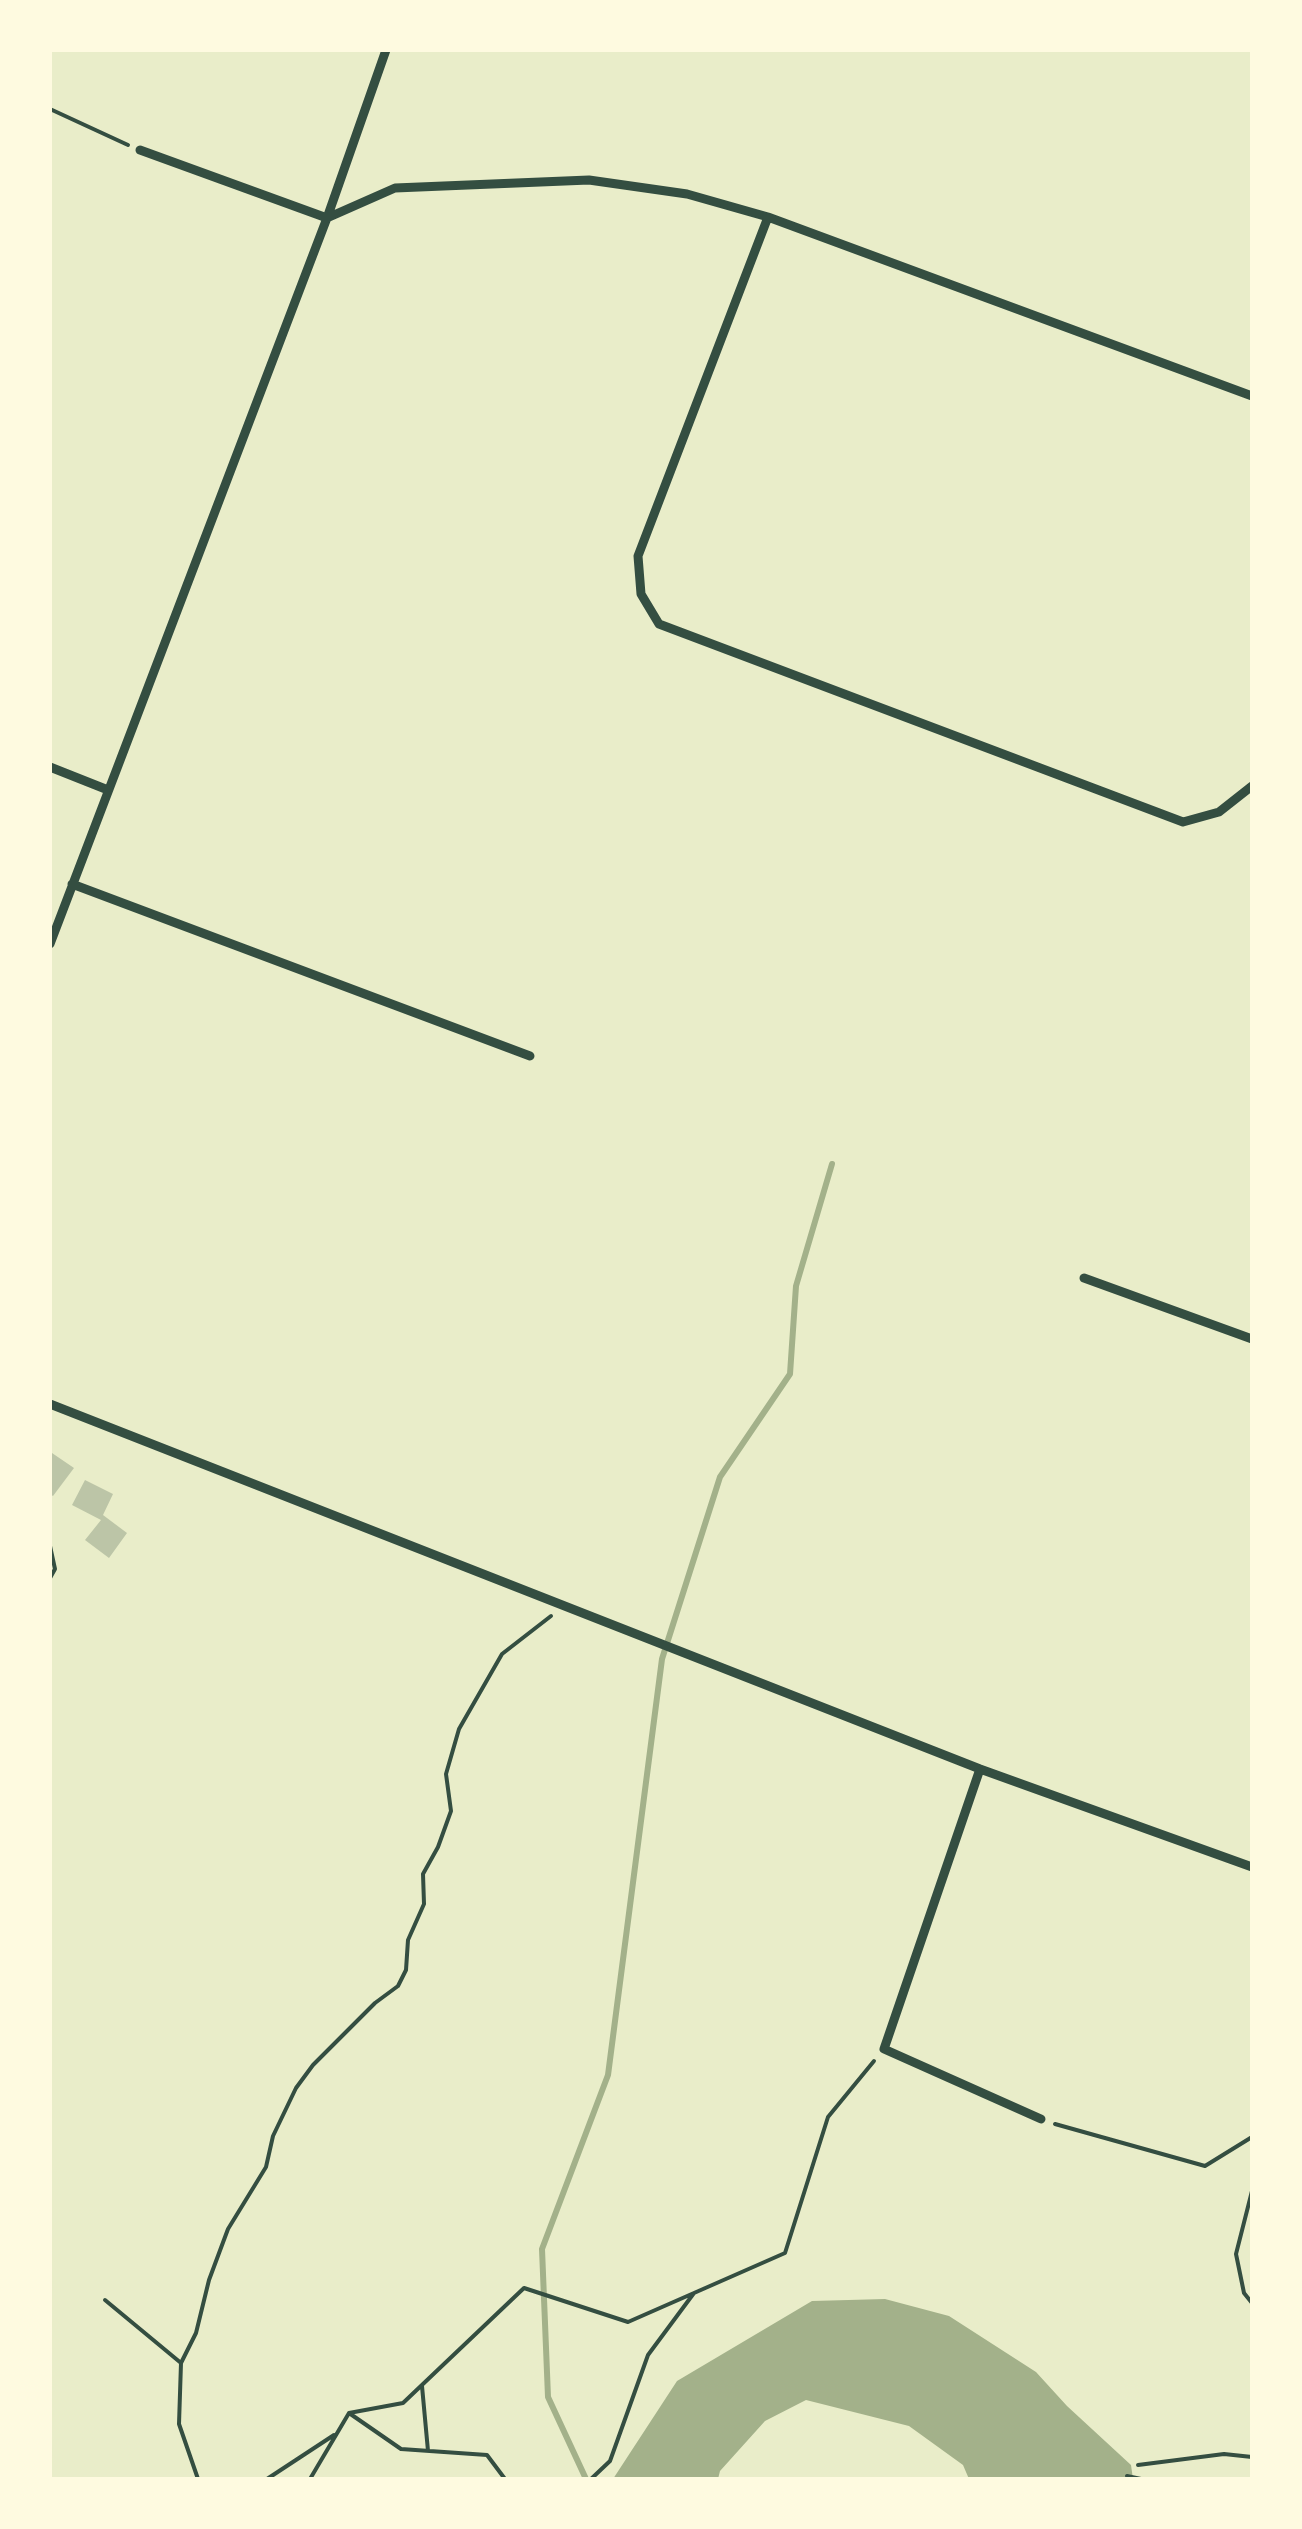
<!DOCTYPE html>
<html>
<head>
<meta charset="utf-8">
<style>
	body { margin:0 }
	#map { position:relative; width:1302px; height:2529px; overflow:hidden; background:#e9edc9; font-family:"Alegreya Sans",sans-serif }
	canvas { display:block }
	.frame { position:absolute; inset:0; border:52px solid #fefae0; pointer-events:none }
</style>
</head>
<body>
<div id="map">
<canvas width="1302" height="2529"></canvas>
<div class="frame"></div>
</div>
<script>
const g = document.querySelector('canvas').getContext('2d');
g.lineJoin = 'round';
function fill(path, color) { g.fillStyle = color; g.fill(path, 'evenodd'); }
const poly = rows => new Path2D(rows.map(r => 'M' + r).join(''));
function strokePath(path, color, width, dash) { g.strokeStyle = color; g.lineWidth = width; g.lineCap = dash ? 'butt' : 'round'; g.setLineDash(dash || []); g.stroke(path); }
const water = poly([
	[885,2299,949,2316,1036,2372,1067,2406,1131,2465,1133,2479,969,2479,963,2465,909,2426,806,2400,765,2421,720,2471,718,2479,613,2479,677,2381,812,2301]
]);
const stream = poly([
	[586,2479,548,2397,542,2249,608,2075,662,1659,720,1477,790,1374,796,1286,832,1164]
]);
const building = poly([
	[52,1453,74,1468,53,1496,50,1494],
	[85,1480,113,1494,103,1515,127,1533,109,1558,85,1540,101,1520,72,1505]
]);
const path = poly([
	[50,109,128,145],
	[1055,2124,1205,2166,1252,2137],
	[694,2293,785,2253,828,2117,874,2061],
	[105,2300,181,2363,179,2424,198,2479],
	[181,2363,196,2333,209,2280,228,2229,266,2167,273,2136,296,2088,313,2065,375,2003,398,1986,406,1970,408,1940,424,1904,423,1874,438,1847,451,1811,446,1774,459,1729,502,1654,551,1616],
	[422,2386,428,2451],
	[349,2413,401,2449,487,2455,505,2479],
	[1138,2465,1224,2454,1252,2457],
	[267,2479,334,2435],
	[310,2479,349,2413,403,2403,524,2288,628,2322,694,2293,648,2355,610,2461,591,2479]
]);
const service = poly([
	[50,1546,55,1569,50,1578],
	[1252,2191,1236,2254,1244,2293,1252,2303],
	[1127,2476,1141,2479]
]);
const minor = poly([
	[140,150,327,218,395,188,589,180,687,194,768,217,1252,396],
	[768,217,638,556,641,594,659,624,1183,822,1219,812,1252,786],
	[50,767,108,790],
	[72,884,530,1056],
	[50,944,327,218,386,50],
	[1084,1278,1252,1339],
	[50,1404,980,1769,1252,1867],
	[980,1769,884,2049,1041,2119]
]);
fill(water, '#a3b18a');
strokePath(stream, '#a3b18a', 6);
fill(building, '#bcc5a7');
strokePath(path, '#344e41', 4);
strokePath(service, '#344e41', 4);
strokePath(minor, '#344e41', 9);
</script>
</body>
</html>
